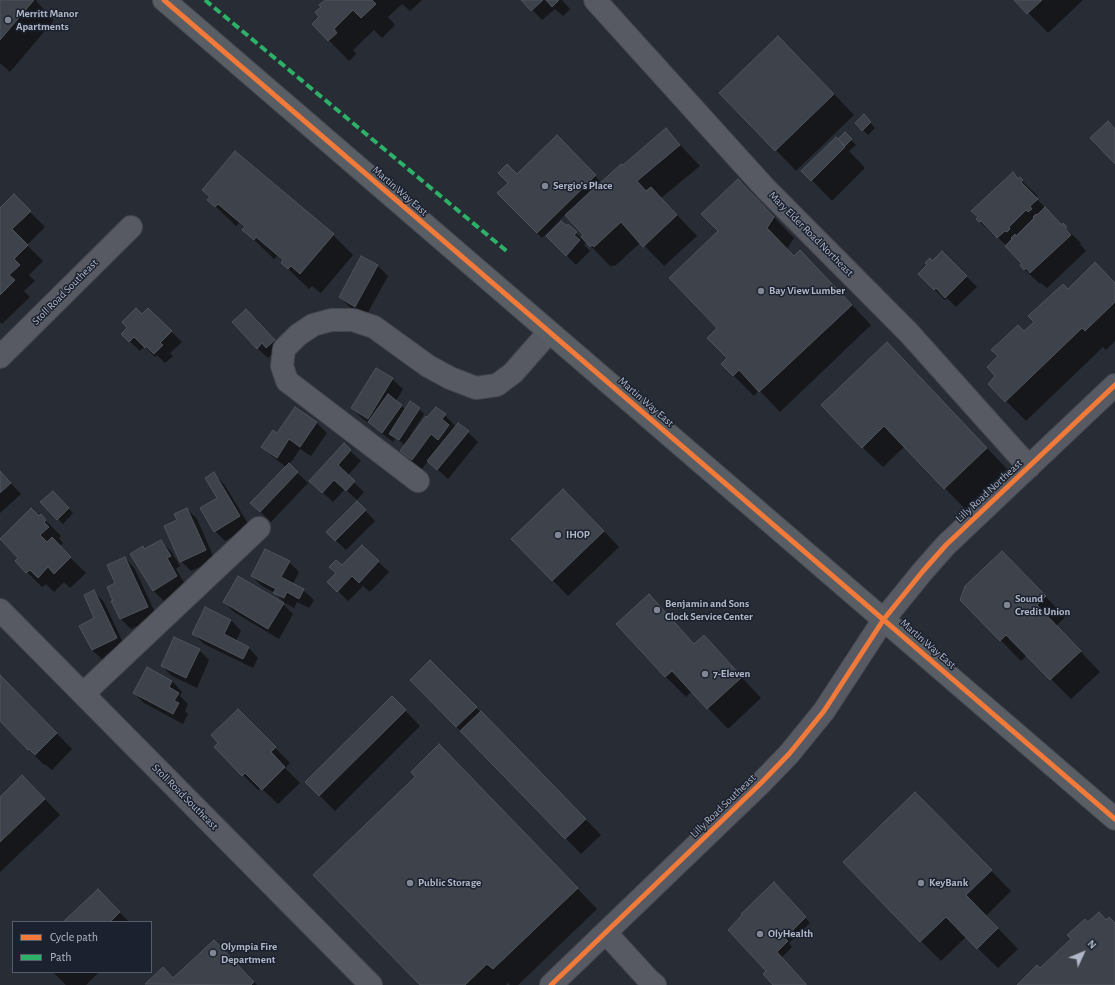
<!DOCTYPE html>
<html>
<head>
<meta charset="utf-8">
<style>
	body { margin:0 }
	#map { position:relative; width:1115px; height:985px; overflow:hidden; background:#282c34; font-family:"Alegreya Sans",sans-serif }
	canvas { display:block }
	.legend { position:absolute; left:12px; top:921px; width:140px; height:52px; box-sizing:border-box; background:#1b212f; border:1px solid #575d6b; margin:0; padding:5px 7px; list-style:none; font-size:12px; color:#b0b7c6 }
	.legend li { display:flex; align-items:center; gap:8px; height:20px }
	.legend b { width:20px; border:1px solid #575d6b }
	.north { position:absolute; left:1063px; top:933px; width:40px; height:40px; -webkit-text-stroke:3px #1b212f; paint-order:stroke; rotate:46deg; font-size:11px; font-weight:700; line-height:16px; text-align:center; color:#b0b7c6 }
	.north::after { content:''; display:block; margin:auto; width:14px; height:18px; background:#b0b7c6; clip-path:polygon(50% 0,100% 100%,50% 72%,0 100%) }
</style>
</head>
<body>
<div id="map">
<canvas width="1115" height="985"></canvas>
<ul class="legend">
<li><b style="height:5px;background:#f17a3a"></b>Cycle path</li>
<li><b style="height:5px;background:#2db169"></b>Path</li>
</ul>
<div class="north">N</div>
</div>
<script>
const g = document.querySelector('canvas').getContext('2d');
g.lineJoin = 'round';
function fill(path, color) { g.fillStyle = color; g.fill(path, 'evenodd'); }
const poly = rows => new Path2D(rows.map(r => 'M' + r).join(''));
function strokePath(path, color, width, dash) { g.strokeStyle = color; g.lineWidth = width; g.lineCap = dash ? 'butt' : 'round'; g.setLineDash(dash || []); g.stroke(path); }
function label(font, color, halo, rows, align = 'center') {
  g.font = font + ' "Alegreya Sans",sans-serif'; g.lineWidth = 3; g.setLineDash([]); g.textBaseline = 'middle'; g.strokeStyle = halo; g.fillStyle = color; for (const [text, x, y, turn = 0] of rows) {
    g.save(); g.translate(x, y); g.rotate((+turn || 0) * Math.PI / 180); g.textAlign = isNaN(turn) ? turn : align; if (halo) g.strokeText(text, 0, 0); g.fillText(text, 0, 0); g.restore();
  }
}
const shadow = poly([
	[0,0,37,0,36,1,54,20,10,72,0,63],
	[326,0,422,0,410,11,402,4,388,17,395,25,382,38,374,30,353,50,356,54,349,61,313,24,321,17,322,7],
	[523,0,562,0,570,9,563,16,555,9,542,20],
	[1016,0,1083,0,1048,33],
	[799,57,854,115,796,171,776,150],
	[868,120,875,128,868,135,856,123],
	[666,130,700,166,661,198,697,236,664,266,641,242,615,266,613,265,611,267,587,242,584,245,590,251,576,265,547,236,567,228,569,226,581,238,584,235,566,214,542,238,499,193,557,137,600,181,577,203,579,204],
	[845,134,856,145,849,151,865,168,832,201,803,171,844,147,846,145,839,139],
	[1020,179,1038,196,1036,198,1052,215,1081,243,1080,244,1086,251,1047,288,1041,283,1040,284,1024,269,1023,264,1007,246,996,236,995,237,977,219],
	[738,180,794,238,787,249,794,257,820,271,871,325,780,412,759,390,754,396,722,364,728,358,719,328,719,231],
	[14,196,45,227,27,245,43,261,29,275,35,281,24,291,30,297,2,324,0,322,0,210],
	[209,200,333,235,353,255,321,293,312,286,309,289,282,263,283,261,277,256,274,259,244,230,245,228,239,223,236,226],
	[942,252,977,287,956,307,947,298,945,300,919,274],
	[378,266,388,276,366,316,350,307,340,297],
	[1115,283,1115,341,1106,350,1103,347,1026,421,989,384,996,376,1024,332,1068,290],
	[148,309,182,342,170,353,173,356,165,363,157,355,155,357,145,346,140,351,122,334],
	[246,310,256,320,284,351,273,353,268,358,257,348],
	[907,364,1007,469,965,509,905,446,883,467,862,447],
	[376,369,392,379,403,389,396,401,406,410,419,409,424,414,410,436,411,437,445,415,456,427,468,432,478,442,448,479,428,461,422,469,411,461,401,450,405,445,396,438,393,442,362,418,352,408],
	[295,408,317,423,327,433,311,456,300,449,289,465,308,483,271,522,251,503,286,467,273,457,262,447,277,434],
	[344,445,361,461,347,476,364,492,357,500,345,489,333,502,321,491],
	[0,472,21,494,0,513],
	[214,474,224,484,250,527,225,541,215,531,219,499],
	[53,492,73,513,63,524,42,502],
	[357,502,375,521,346,550,327,532],
	[579,505,619,547,568,596,513,539],
	[187,509,197,519,215,560,191,571,181,561,179,521],
	[41,516,61,536,59,538,63,543,59,547,86,573,70,588,64,582,54,592,46,584,42,587,27,572,39,518],
	[160,541,171,551,180,566,176,569,187,587,164,601,154,591,145,550],
	[362,546,389,572,370,592,363,586,348,601,329,582],
	[125,558,135,569,157,617,131,629,121,619,113,602,114,601,116,584],
	[289,562,299,572,293,584,303,590,314,600,309,608,297,602,294,608,285,603,275,593,262,586,252,576],
	[1022,572,1065,617,1056,626,1100,672,1071,699,1027,655,1021,661,961,600],
	[93,591,104,602,126,649,103,660,92,650,96,619],
	[649,596,695,645,704,637,761,698,728,729,692,691,686,697,666,677,618,624],
	[224,602,283,604,293,614,279,639,234,612],
	[231,620,241,631,236,641,248,647,258,658,253,668,204,644,194,634],
	[199,650,209,660,197,688,172,676,162,666],
	[430,661,601,835,581,854,411,680],
	[0,676,72,749,52,770,45,764,44,765,0,720],
	[172,681,182,692,180,696,188,704,185,711,188,714,183,724,144,703,134,693],
	[392,697,420,726,335,811,306,782],
	[238,710,290,763,285,768,300,783,278,804,261,788,258,790,243,775],
	[460,766,597,909,518,985,510,985,508,983,506,985,421,985],
	[38,792,60,815,0,872,0,798],
	[935,814,1011,891,986,916,1018,949,998,968,966,937,941,961,921,941],
	[779,888,810,923,789,943,792,947,781,958,806,985,775,985,768,971],
	[98,890,129,922,65,922],
	[234,961,257,985,146,984,163,968,173,979],
	[53,972,99,972,86,985,66,985]
]);
const building = poly([
	[0,0,34,0,0,40,0,0],
	[325,0,372,0,376,4,361,18,353,10,334,29,337,33,328,41,312,24,319,17,315,12,321,7,319,5,325,0],
	[521,0,543,0,531,11,521,0],
	[546,0,559,0,552,7,546,0],
	[1014,0,1042,0,1027,14,1014,0],
	[778,36,834,94,775,151,719,93,778,36],
	[864,114,871,122,862,131,855,123,864,114],
	[1108,121,1115,129,1115,164,1090,138,1108,121],
	[666,128,680,145,637,181,646,191,651,187,677,215,643,247,621,222,594,247,592,245,590,247,581,237,583,235,565,215,621,164,623,165,666,128],
	[845,132,852,139,845,146,838,139,845,132],
	[557,135,596,175,537,233,497,193,508,183,498,173,507,164,517,174,557,135],
	[836,137,845,147,811,181,801,171,836,137],
	[235,151,334,234,300,274,291,266,288,269,281,263,283,260,256,237,254,240,242,230,245,227,218,204,215,207,207,200,210,197,202,190,235,151],
	[1013,172,1018,179,1020,177,1023,180,1021,182,1038,199,1030,206,1032,209,1028,212,1026,210,1009,227,1010,229,1007,232,1005,231,997,238,981,221,979,222,976,219,978,217,971,211,1013,172],
	[738,179,774,217,767,228,794,256,800,250,852,305,759,392,739,370,733,376,721,364,727,358,707,338,717,328,669,278,718,231,701,214,738,179],
	[14,194,31,211,12,229,28,245,14,259,20,265,9,275,15,280,0,295,0,208,14,194],
	[1045,207,1062,225,1063,223,1067,227,1065,228,1071,235,1030,273,1026,268,1024,270,1020,265,1022,264,1005,246,1012,239,1011,238,1015,234,1016,236,1034,218,1033,217,1036,214,1037,215,1045,207],
	[561,221,567,226,568,224,577,232,574,235,580,240,566,256,546,236,561,221],
	[942,251,967,276,945,298,936,288,934,290,918,274,927,265,925,263,930,258,932,261,942,251],
	[361,256,378,265,355,307,339,297,361,256],
	[1095,262,1115,283,1115,302,1085,331,1082,328,1005,402,988,384,995,376,987,367,998,356,991,350,1018,325,1024,331,1034,322,1028,316,1063,284,1068,289,1095,262],
	[136,308,142,314,148,308,172,331,160,343,163,345,154,354,146,346,145,348,134,337,129,342,121,334,127,328,122,322,136,308],
	[246,309,275,340,266,348,262,343,257,349,232,322,246,309],
	[887,342,987,448,944,489,884,426,862,448,821,405,887,342],
	[376,368,393,378,368,419,351,408,376,368],
	[388,394,402,405,382,433,368,422,388,394],
	[410,401,420,408,399,440,389,434,410,401],
	[295,407,317,422,300,447,289,439,277,458,261,447,273,430,277,433,295,407],
	[436,407,446,414,442,419,449,425,438,440,431,434,412,460,400,451,426,416,427,417,436,407],
	[458,423,469,431,437,470,427,461,458,423],
	[344,443,351,450,338,465,355,481,346,491,334,480,322,493,309,481,344,443],
	[289,463,298,472,260,512,250,503,289,463],
	[0,471,11,483,0,493,0,471],
	[214,472,240,516,214,532,200,508,217,498,205,478,214,472],
	[563,489,604,531,552,581,511,539,563,489],
	[53,491,69,508,57,520,40,502,53,491],
	[357,501,366,510,335,541,326,532,357,501],
	[31,508,39,516,41,514,46,520,44,522,49,527,40,535,47,542,52,537,71,557,54,574,48,567,38,578,30,570,26,573,15,561,18,558,0,539,31,508],
	[187,508,206,550,180,562,164,526,177,520,174,514,187,508],
	[161,540,171,556,167,558,177,576,153,591,130,554,143,546,144,549,161,540],
	[362,545,379,561,359,583,352,576,337,592,327,582,336,573,329,567,336,560,342,565,362,545],
	[265,549,290,561,281,577,304,589,299,599,287,592,284,598,273,593,276,589,251,576,265,549],
	[1002,551,1046,596,1037,605,1081,651,1050,680,1006,635,1000,641,960,600,965,586,1002,551],
	[125,557,148,607,120,619,111,601,113,601,107,587,115,583,107,565,125,557],
	[238,576,284,603,268,629,223,602,238,576],
	[94,590,117,638,92,650,79,626,94,618,84,595,94,590],
	[649,594,694,644,704,635,742,677,707,709,672,671,665,677,616,624,649,594],
	[205,607,231,620,224,634,249,647,243,659,192,634,205,607],
	[174,637,200,649,186,678,161,666,174,637],
	[430,660,477,707,456,727,410,680,430,660],
	[147,667,172,681,169,687,179,693,174,701,179,703,173,714,133,693,147,667],
	[0,675,57,733,35,755,29,749,28,750,0,721,0,675],
	[392,696,406,710,319,796,305,782,392,696],
	[238,709,276,747,271,752,285,767,262,790,245,773,242,776,214,747,218,743,211,735,238,709],
	[481,711,586,819,565,839,460,731,481,711],
	[439,744,578,888,493,969,487,964,465,985,420,985,313,875,415,777,411,772,439,744],
	[22,775,45,799,0,842,0,797,22,775],
	[915,792,992,870,966,895,998,928,977,949,946,917,920,942,843,862,915,792],
	[774,882,806,917,785,938,788,941,777,952,806,984,806,985,773,985,763,974,766,971,728,930,742,915,741,914,774,882],
	[98,889,120,912,110,922,63,922,98,889],
	[1099,912,1106,920,1109,917,1115,923,1115,985,1017,985,1037,965,1040,968,1071,939,1067,935,1085,919,1088,922,1099,912],
	[214,940,254,982,251,985,145,984,163,967,173,978,214,940]
]);
const minor = poly([
	[595,0,766,189,909,333,1029,467],
	[0,357,131,227],
	[418,481,287,381,282,366,284,349,298,335,313,325,331,320,353,320,374,327,428,366,450,378,476,388,497,385,513,373,549,332],
	[0,610,371,985],
	[83,694,259,528],
	[606,933,648,979,655,985],
	[551,985,761,783,789,754,824,711,884,619,923,571,946,545,1115,385]
]);
const major = poly([
	[164,0,1115,819]
]);
const quiet = poly([
	[205,0,509,253]
]);
const cycleway = poly([
	[164,0,1115,819],
	[551,985,761,783,789,754,824,711,884,619,923,571,946,545,1115,385]
]);
const markers = [
	[8,20,4,"#808693"],
	[545,186,4,"#808693"],
	[761,291,4,"#808693"],
	[558,535,4,"#808693"],
	[1007,605,4,"#808693"],
	[657,610,4,"#808693"],
	[705,674,4,"#808693"],
	[410,883,4,"#808693"],
	[921,883,4,"#808693"],
	[760,934,4,"#808693"],
	[213,953,4,"#808693"]
];
const poiNames = [
	["Merritt Manor",16,14],
	["Apartments",16,27],
	["Sergio's Place",553,186],
	["Bay View Lumber",769,291],
	["IHOP",566,535],
	["Sound",1015,599],
	["Credit Union",1015,612],
	["Benjamin and Sons",665,604],
	["Clock Service Center",665,617],
	["7-Eleven",713,674],
	["Public Storage",418,883],
	["KeyBank",929,883],
	["OlyHealth",768,934],
	["Olympia Fire",221,947],
	["Department",221,960]
];
const streetNames = [
	["Martin Way East",400,191,41],
	["Mary Elder Road Northeast",811,234,45],
	["Stoll Road Southeast",65,292,-45],
	["Martin Way East",646,402,41],
	["Lilly Road Northeast",989,491,-43],
	["Martin Way East",928,644,41],
	["Stoll Road Southeast",185,797,45],
	["Lilly Road Southeast",723,806,-44]
];
fill(shadow, '#0007');
fill(building, '#3e424a');
strokePath(building, '#4f545c', 1);
strokePath(minor, '#44474d', 24);
strokePath(major, '#444851', 24);
strokePath(minor, '#575a62', 22);
strokePath(major, '#595d64', 22);
strokePath(quiet, '#2db169', 4, [8, 4]);
strokePath(cycleway, '#f17a3a', 5);
for (const [x, y, r, color] of markers) { const dot = new Path2D(); dot.arc(x, y, r, 0, 2 * Math.PI); g.fillStyle = color; g.fill(dot); strokePath(dot, '#1b212f', 1.5); }
label('bold 11px', '#b0b7c6', '#1b212f', poiNames, 'left');
label('11px', '#b0b7c6', '#1b212f', streetNames);
</script>
</body>
</html>
